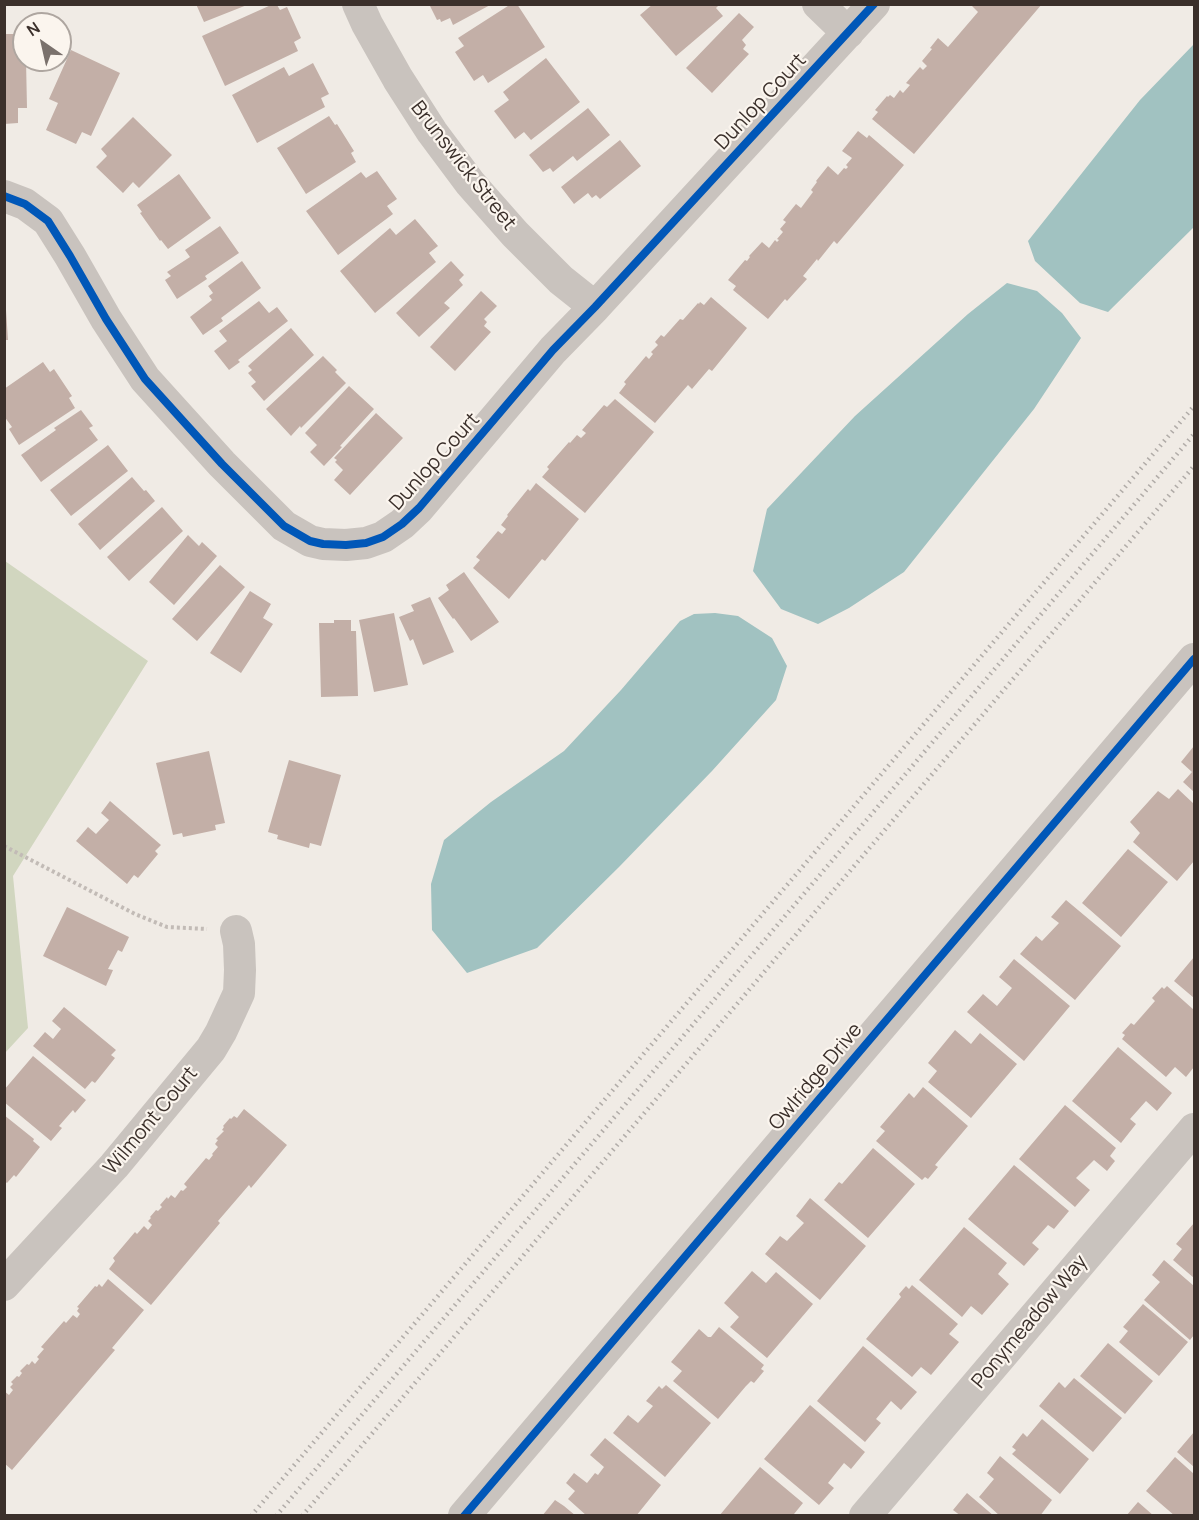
<!DOCTYPE html>
<html>
<head>
<meta charset="utf-8">
<style>
	body { margin:0 }
	#map { position:relative; width:1199px; height:1520px; overflow:hidden; background:#f0ebe5; font-family:Manrope,sans-serif }
	canvas { display:block }
	.frame { position:absolute; inset:0; border:6px solid #3b302b; pointer-events:none }
	.north { position:absolute; left:12px; top:12px; width:60px; height:60px; box-sizing:border-box; background:#fbf5ee; border:2px solid #aea6a0; border-radius:50%; rotate:326deg; font-size:16px; font-weight:700; line-height:24px; text-align:center; color:#3b302b }
	.north::after { content:''; display:block; margin:auto; width:21px; height:27px; background:#7a716c; clip-path:polygon(50% 0,100% 100%,50% 72%,0 100%) }
</style>
</head>
<body>
<div id="map">
<canvas width="1199" height="1520"></canvas>
<div class="frame"></div>
<div class="north">N</div>
</div>
<script>
const g = document.querySelector('canvas').getContext('2d');
g.lineJoin = 'round';
function fill(path, color) { g.fillStyle = color; g.fill(path, 'evenodd'); }
const poly = rows => new Path2D(rows.map(r => 'M' + r).join(''));
function strokePath(path, color, width, dash) { g.strokeStyle = color; g.lineWidth = width; g.lineCap = dash ? 'butt' : 'round'; g.setLineDash(dash || []); g.stroke(path); }
function label(font, color, halo, rows, align = 'center') {
  g.font = font + ' Manrope,sans-serif'; g.lineWidth = 4.5; g.setLineDash([]); g.textBaseline = 'middle'; g.strokeStyle = halo; g.fillStyle = color; for (const [text, x, y, turn = 0] of rows) {
    g.save(); g.translate(x, y); g.rotate((+turn || 0) * Math.PI / 180); g.textAlign = isNaN(turn) ? turn : align; if (halo) g.strokeText(text, 0, 0); g.fillText(text, 0, 0); g.restore();
  }
}
const green = poly([
	[5,561,148,661,13,876,28,1028,5,1053]
]);
const water = poly([
	[1194,44,1194,227,1108,312,1080,303,1035,261,1028,241,1140,100],
	[1007,283,1037,291,1062,313,1081,338,1034,409,904,572,849,608,818,624,781,609,753,571,767,509,855,416,968,314],
	[715,613,738,616,772,638,787,666,776,700,712,771,619,867,537,948,467,973,432,930,431,884,444,840,491,802,564,751,621,690,680,621,694,614]
]);
const building = poly([
	[196,4,247,4,247,5,204,22],
	[429,4,492,4,453,25,450,18,441,22,440,19,437,20],
	[511,4,517,4,545,47,488,83,483,75,474,81,455,52,464,46,458,38],
	[653,4,720,4,716,8,723,16,676,56,640,15],
	[970,4,1042,4,914,154,872,119,878,112,875,110,887,96,888,97,890,95,894,98,900,90,903,93,910,85,906,83,920,67,923,70,927,66,922,61,932,49,930,48,938,38,948,47,978,12],
	[271,5,277,5,280,10,287,7,301,38,294,42,298,51,225,86,202,36],
	[739,13,754,27,742,40,746,45,743,49,749,54,712,93,686,68],
	[4,34,24,34,24,60,26,60,27,108,18,108,18,123,4,124],
	[71,50,120,73,91,136,82,132,76,144,46,130,58,103,49,99],
	[546,58,580,102,531,140,524,132,515,139,494,111,509,100,503,92],
	[313,63,329,94,321,98,325,107,257,143,232,95,284,67,289,76],
	[588,108,610,135,577,161,573,156,553,172,550,168,543,172,529,155],
	[329,116,335,125,337,124,354,151,351,153,356,162,306,194,277,148],
	[133,117,172,155,139,188,133,182,123,193,96,167,107,156,101,149],
	[858,131,867,138,869,135,904,165,837,244,834,241,818,261,817,259,803,276,807,279,787,301,785,299,768,319,733,290,736,286,728,280,745,260,747,261,750,257,749,256,762,242,769,248,775,240,777,242,779,240,777,239,783,232,780,229,786,222,783,220,796,204,801,208,813,192,811,190,817,182,816,181,828,166,838,175,844,168,846,169,848,167,846,165,852,158,842,151],
	[620,140,641,166,600,199,596,195,592,198,588,193,574,204,561,187],
	[377,171,397,199,387,206,393,214,338,255,306,211,361,172,366,178],
	[179,174,211,218,168,249,161,240,160,241,140,213,142,212,137,205],
	[415,219,438,246,429,253,436,262,375,313,340,271,390,228,396,235],
	[220,226,239,253,205,276,207,279,177,299,165,280,171,276,167,272,190,257,185,250],
	[242,261,261,288,221,318,223,321,203,335,190,317,212,300,209,296,213,293,208,286],
	[451,261,464,275,459,280,463,285,444,303,450,308,419,337,396,313],
	[481,291,497,306,484,319,487,322,484,326,491,332,455,371,430,347],
	[711,297,747,328,712,371,709,369,692,389,688,385,655,423,619,393,626,384,624,382,646,356,649,359,653,354,651,352,658,345,655,342,661,335,664,337,680,319,683,320,698,303,699,304,700,302,704,305],
	[259,301,269,313,277,307,288,321,238,360,240,362,229,370,214,351,227,341,219,331],
	[4,310,6,310,8,340,4,340],
	[291,328,314,355,264,401,251,386,256,382,248,373,252,370,248,366],
	[323,356,337,370,335,372,346,383,301,428,300,426,291,436,266,409],
	[43,362,50,372,54,369,72,396,69,398,75,408,19,445,9,429,12,427,4,416,4,389],
	[349,386,374,409,340,446,342,447,324,466,310,452,317,445,305,433],
	[615,399,654,432,585,513,542,477,549,469,547,467,569,442,570,443,577,435,581,438,586,433,582,430,604,405,607,407],
	[81,410,93,426,89,428,98,440,41,482,21,455,56,430,54,428],
	[376,413,403,438,350,495,334,480,343,470,335,462,337,460,334,458],
	[108,445,128,471,71,516,50,490],
	[132,477,144,491,146,490,155,501,100,550,78,524],
	[536,483,579,519,545,561,542,559,509,599,473,568,480,560,476,557,498,531,502,534,506,529,501,525,508,516,507,515,528,489,530,491],
	[162,507,183,531,129,581,107,557],
	[188,535,199,546,202,542,217,556,174,605,149,582],
	[220,565,245,587,197,641,172,619],
	[464,572,499,622,471,641,454,618,453,619,438,598,449,590,446,585],
	[250,591,271,604,263,618,273,624,241,673,210,653],
	[430,597,454,652,423,665,413,639,410,641,399,617,414,611,411,605],
	[394,613,408,685,374,692,359,620],
	[334,620,351,620,351,631,356,631,358,696,321,697,319,623,334,623],
	[1194,746,1194,792,1183,782,1192,772,1181,762],
	[209,751,225,823,215,825,216,830,183,837,182,833,173,835,156,763],
	[289,760,341,775,321,846,310,843,309,848,277,839,278,835,268,832],
	[1178,789,1194,804,1194,861,1177,881,1133,842,1140,833,1130,822,1158,791,1169,799],
	[110,801,161,845,155,851,158,854,138,878,134,875,127,884,76,841,88,827,96,834,109,820,101,813],
	[1128,849,1168,882,1121,937,1082,903],
	[1066,900,1121,946,1075,1000,1020,954,1036,936,1042,941,1059,923,1051,917],
	[67,907,129,937,122,952,118,950,108,969,113,970,106,986,43,956],
	[1194,957,1194,998,1174,981],
	[1014,959,1070,1006,1024,1061,967,1012,983,994,997,1006,1012,988,999,977],
	[1167,986,1194,1010,1194,1067,1186,1077,1175,1067,1166,1077,1122,1039,1125,1035,1122,1033,1131,1023,1134,1025,1155,1001,1152,998,1162,987,1164,989],
	[64,1007,116,1050,111,1055,115,1058,95,1083,92,1081,85,1089,33,1046,45,1032,53,1039,61,1029,52,1021],
	[955,1030,971,1044,980,1033,1017,1064,971,1118,928,1082,937,1071,928,1063],
	[1118,1047,1172,1093,1157,1111,1146,1101,1130,1119,1136,1124,1121,1143,1072,1101],
	[33,1056,86,1100,75,1113,73,1110,59,1126,62,1128,51,1141,4,1102,4,1090],
	[923,1087,968,1126,935,1165,938,1167,928,1179,925,1177,922,1180,876,1141,885,1131,880,1127,909,1093,914,1098],
	[1065,1105,1116,1148,1110,1156,1115,1161,1107,1171,1094,1160,1076,1178,1090,1190,1075,1207,1019,1159],
	[244,1109,287,1145,251,1188,249,1185,218,1221,220,1223,151,1305,109,1269,115,1261,113,1258,135,1232,137,1234,144,1226,148,1230,152,1225,148,1221,151,1218,150,1217,156,1210,158,1211,162,1207,160,1205,167,1197,168,1199,171,1195,175,1198,181,1190,183,1191,187,1187,184,1184,206,1158,209,1160,213,1155,212,1154,218,1147,215,1144,218,1140,216,1139,224,1131,222,1130,224,1127,223,1126,230,1118,231,1119,234,1116,237,1118],
	[4,1115,34,1139,33,1141,40,1147,16,1177,14,1175,7,1183,4,1181],
	[873,1148,915,1184,868,1238,824,1200,839,1182,842,1184],
	[1014,1165,1069,1211,1054,1229,1048,1225,1032,1243,1039,1249,1024,1266,968,1219],
	[810,1198,866,1246,820,1300,765,1254,780,1236,787,1241,804,1223,796,1216],
	[1194,1223,1194,1278,1173,1260,1182,1249,1176,1244],
	[964,1227,1007,1263,998,1274,1009,1284,982,1315,971,1306,962,1317,919,1280],
	[1164,1260,1194,1286,1194,1335,1190,1340,1144,1300,1160,1282,1152,1275],
	[752,1271,766,1283,776,1272,813,1304,767,1358,730,1327,739,1317,724,1303],
	[108,1279,144,1310,112,1348,115,1350,12,1470,4,1463,4,1391,9,1395,13,1390,10,1387,13,1384,11,1382,17,1376,19,1377,22,1373,20,1371,27,1364,29,1365,32,1361,35,1364,39,1359,37,1357,44,1349,41,1347,64,1321,66,1323,73,1315,77,1318,80,1314,77,1311,79,1308,77,1307,95,1286,97,1287,99,1284,102,1287],
	[912,1285,958,1324,949,1334,959,1342,931,1375,921,1367,912,1377,866,1339,901,1297,899,1294,906,1286,909,1289],
	[1143,1304,1188,1342,1159,1376,1119,1342,1128,1331,1123,1327],
	[719,1327,764,1365,761,1369,764,1371,754,1383,751,1381,746,1386,718,1419,673,1381,682,1371,671,1362,699,1329,708,1337,711,1337],
	[1108,1343,1153,1381,1125,1414,1080,1376],
	[863,1346,917,1392,901,1410,891,1401,876,1419,881,1423,865,1442,817,1401],
	[1074,1378,1122,1418,1093,1452,1039,1406,1059,1382,1065,1388],
	[666,1385,711,1423,665,1477,613,1433,628,1415,638,1423,653,1406,646,1401,659,1386,662,1389],
	[810,1405,865,1452,851,1469,844,1463,828,1483,834,1488,819,1505,764,1459],
	[1042,1419,1089,1459,1060,1494,1012,1454,1016,1450,1012,1447,1023,1433,1027,1437],
	[1194,1432,1194,1467,1177,1452],
	[605,1438,661,1485,636,1516,587,1516,568,1499,575,1491,566,1483,574,1473,587,1483,595,1473,598,1475,604,1467,590,1455],
	[1000,1456,1052,1500,1040,1516,1000,1516,979,1497,994,1479,987,1473],
	[1175,1457,1194,1474,1194,1516,1175,1516,1146,1491],
	[760,1467,803,1503,794,1514,796,1516,719,1516],
	[967,1493,994,1516,961,1516,953,1510],
	[555,1500,564,1506,576,1516,542,1516],
	[1138,1502,1154,1516,1126,1516]
]);
const path = poly([
	[4,846,135,914,167,927,207,929]
]);
const street = poly([
	[358,4,367,24,398,79,432,132,470,183,515,234,561,280,595,307],
	[818,4,848,33],
	[4,196,25,204,48,221,70,256,106,319,145,379,222,464,284,526,310,541,323,544,346,545,366,543,383,537,402,524,419,508,553,350,595,307,874,4],
	[4,1285,114,1166,211,1049,221,1032,239,993,240,970,239,944,236,931],
	[464,1516,1194,659],
	[865,1516,1194,1129]
]);
const rail = poly([
	[251,1516,1194,406],
	[276,1516,1194,434],
	[302,1516,1194,466]
]);
const cycleway = poly([
	[4,196,25,204,48,221,70,256,106,319,145,379,222,464,284,526,310,541,323,544,346,545,366,543,383,537,402,524,419,508,553,350,595,307,874,4],
	[464,1516,1194,659]
]);
const streetNames = [
	["Dunlop Court",761,102,-47],
	["Brunswick Street",463,166,52],
	["Dunlop Court",435,462,-48],
	["Owlridge Drive",816,1077,-50],
	["Wilmont Court",151,1121,-50],
	["Ponymeadow Way",1030,1322,-50]
];
fill(green, '#d1d6bf');
fill(water, '#a1c2c1');
fill(building, '#c3afa7');
strokePath(path, '#c2bbb6', 4, [3, 3]);
strokePath(street, '#c9c3be', 32);
strokePath(rail, '#b1aca8', 4.5, [1.5, 4.5]);
strokePath(cycleway, '#0057b8', 8);
label('20px', '#3b302b', '#fbf5ee', streetNames);
</script>
</body>
</html>
